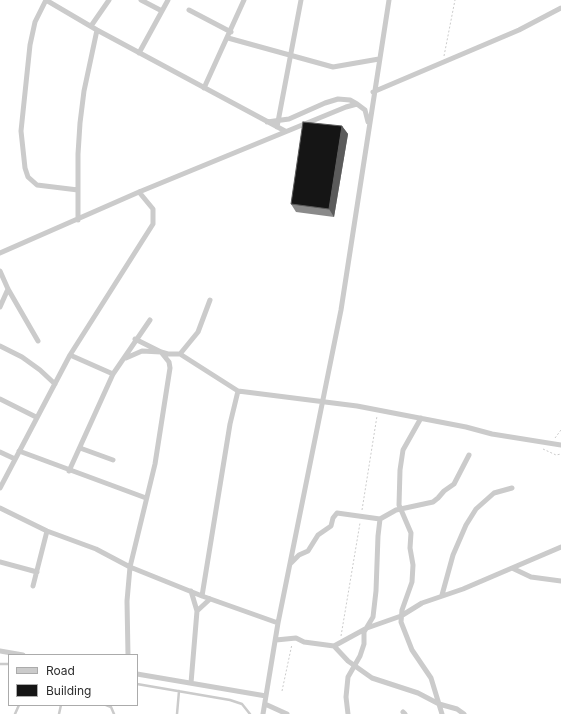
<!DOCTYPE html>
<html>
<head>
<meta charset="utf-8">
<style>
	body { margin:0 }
	#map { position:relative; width:561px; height:714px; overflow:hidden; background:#fff; font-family:Inter,sans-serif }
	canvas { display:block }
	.legend { position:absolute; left:8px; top:654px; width:130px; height:52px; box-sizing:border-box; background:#fff; border:1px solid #ababab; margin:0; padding:5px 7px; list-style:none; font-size:12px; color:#2e2e2e }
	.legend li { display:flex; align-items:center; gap:8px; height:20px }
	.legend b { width:20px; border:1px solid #ababab }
</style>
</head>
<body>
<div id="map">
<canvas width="561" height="714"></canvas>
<ul class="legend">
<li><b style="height:5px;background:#cbcbcb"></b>Road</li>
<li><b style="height:11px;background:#151515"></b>Building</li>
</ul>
</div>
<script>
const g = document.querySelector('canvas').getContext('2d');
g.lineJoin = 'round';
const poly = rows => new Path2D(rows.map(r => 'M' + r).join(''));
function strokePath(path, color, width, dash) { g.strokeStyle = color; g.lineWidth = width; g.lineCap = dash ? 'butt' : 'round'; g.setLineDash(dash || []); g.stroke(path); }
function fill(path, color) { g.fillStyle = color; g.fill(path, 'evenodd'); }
const path = poly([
	[444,56,455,0],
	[555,438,561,430],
	[543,449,556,455,561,454],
	[362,510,377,416],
	[341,636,360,523],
	[282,691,292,644]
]);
const lane = poly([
	[0,664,9,664],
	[137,684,230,700,242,704,250,714],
	[106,705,111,707,114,714],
	[15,714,19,705],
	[59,714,61,705],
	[177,714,179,691]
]);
const street = poly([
	[46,0,97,30,285,131],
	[46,0,35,22,30,45,21,131,25,168,28,177,37,185,78,190],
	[141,0,162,11],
	[189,10,231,32],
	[91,26,109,0],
	[228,38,333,67,379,59],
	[139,53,168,0],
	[204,88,244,0],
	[373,92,519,30,561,8],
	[267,122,289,119,325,103,338,99,350,100,357,104],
	[277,127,301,0],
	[78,220,78,154,80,123,84,91,97,30],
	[0,253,139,192,346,107,357,104,365,110,368,122],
	[0,271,8,289,38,341],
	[0,307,8,289],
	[135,339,161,352,168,354,180,354,238,391,357,406,466,427,492,434,561,445],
	[0,346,22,357,40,370,55,384],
	[180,354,198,332,210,300],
	[70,355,113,374],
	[126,358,142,351,161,352,169,362,170,368,155,464,130,567,127,601,128,655],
	[0,399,36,417],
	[421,418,403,450,400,470,399,505,411,533,410,548,413,565,412,582,402,610,401,622,412,650,431,678,442,714],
	[80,448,113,460],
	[19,451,146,498],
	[0,452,15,459],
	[69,471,113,374,150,320],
	[0,488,70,355,153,224,153,209,139,192],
	[0,508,47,531,96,549,130,567,202,596,278,623],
	[0,562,37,572],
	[291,563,299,555,308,551,318,535,331,526,333,518,337,513,380,519],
	[512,568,531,577,561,581],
	[33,586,47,531],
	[442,595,453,555,466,525,476,509,494,493,512,488],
	[202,596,230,424,238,391],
	[197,611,210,599],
	[276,640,296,638,304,642,334,646,348,661,372,678,418,693,439,704,457,709,464,714],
	[334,646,367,628,401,616,422,603,463,589,561,547],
	[0,651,23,655],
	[137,674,266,696],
	[191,683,197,611,191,591],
	[265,704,287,714],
	[403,712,405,714],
	[263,714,278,623,341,310,389,0],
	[348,714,346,697,348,677,360,656,364,644,364,632,373,617,376,591,378,536,380,519,396,510,433,502,438,498,444,491,454,484,469,455]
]);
const wall = poly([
	[342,126,348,134,334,217,296,212,291,204]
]);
const shadedWall = poly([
	[342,126,348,134,334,217,329,209]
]);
const building = poly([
	[303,122,342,126,329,209,291,204,303,122]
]);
strokePath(path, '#cbcbcb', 1, [2, 2]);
strokePath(lane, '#cbcbcb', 2.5);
strokePath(street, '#cbcbcb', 5);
fill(wall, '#8a8a8a');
fill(shadedWall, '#5b5b5b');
fill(building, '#151515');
strokePath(building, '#5b5b5b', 1);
</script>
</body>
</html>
